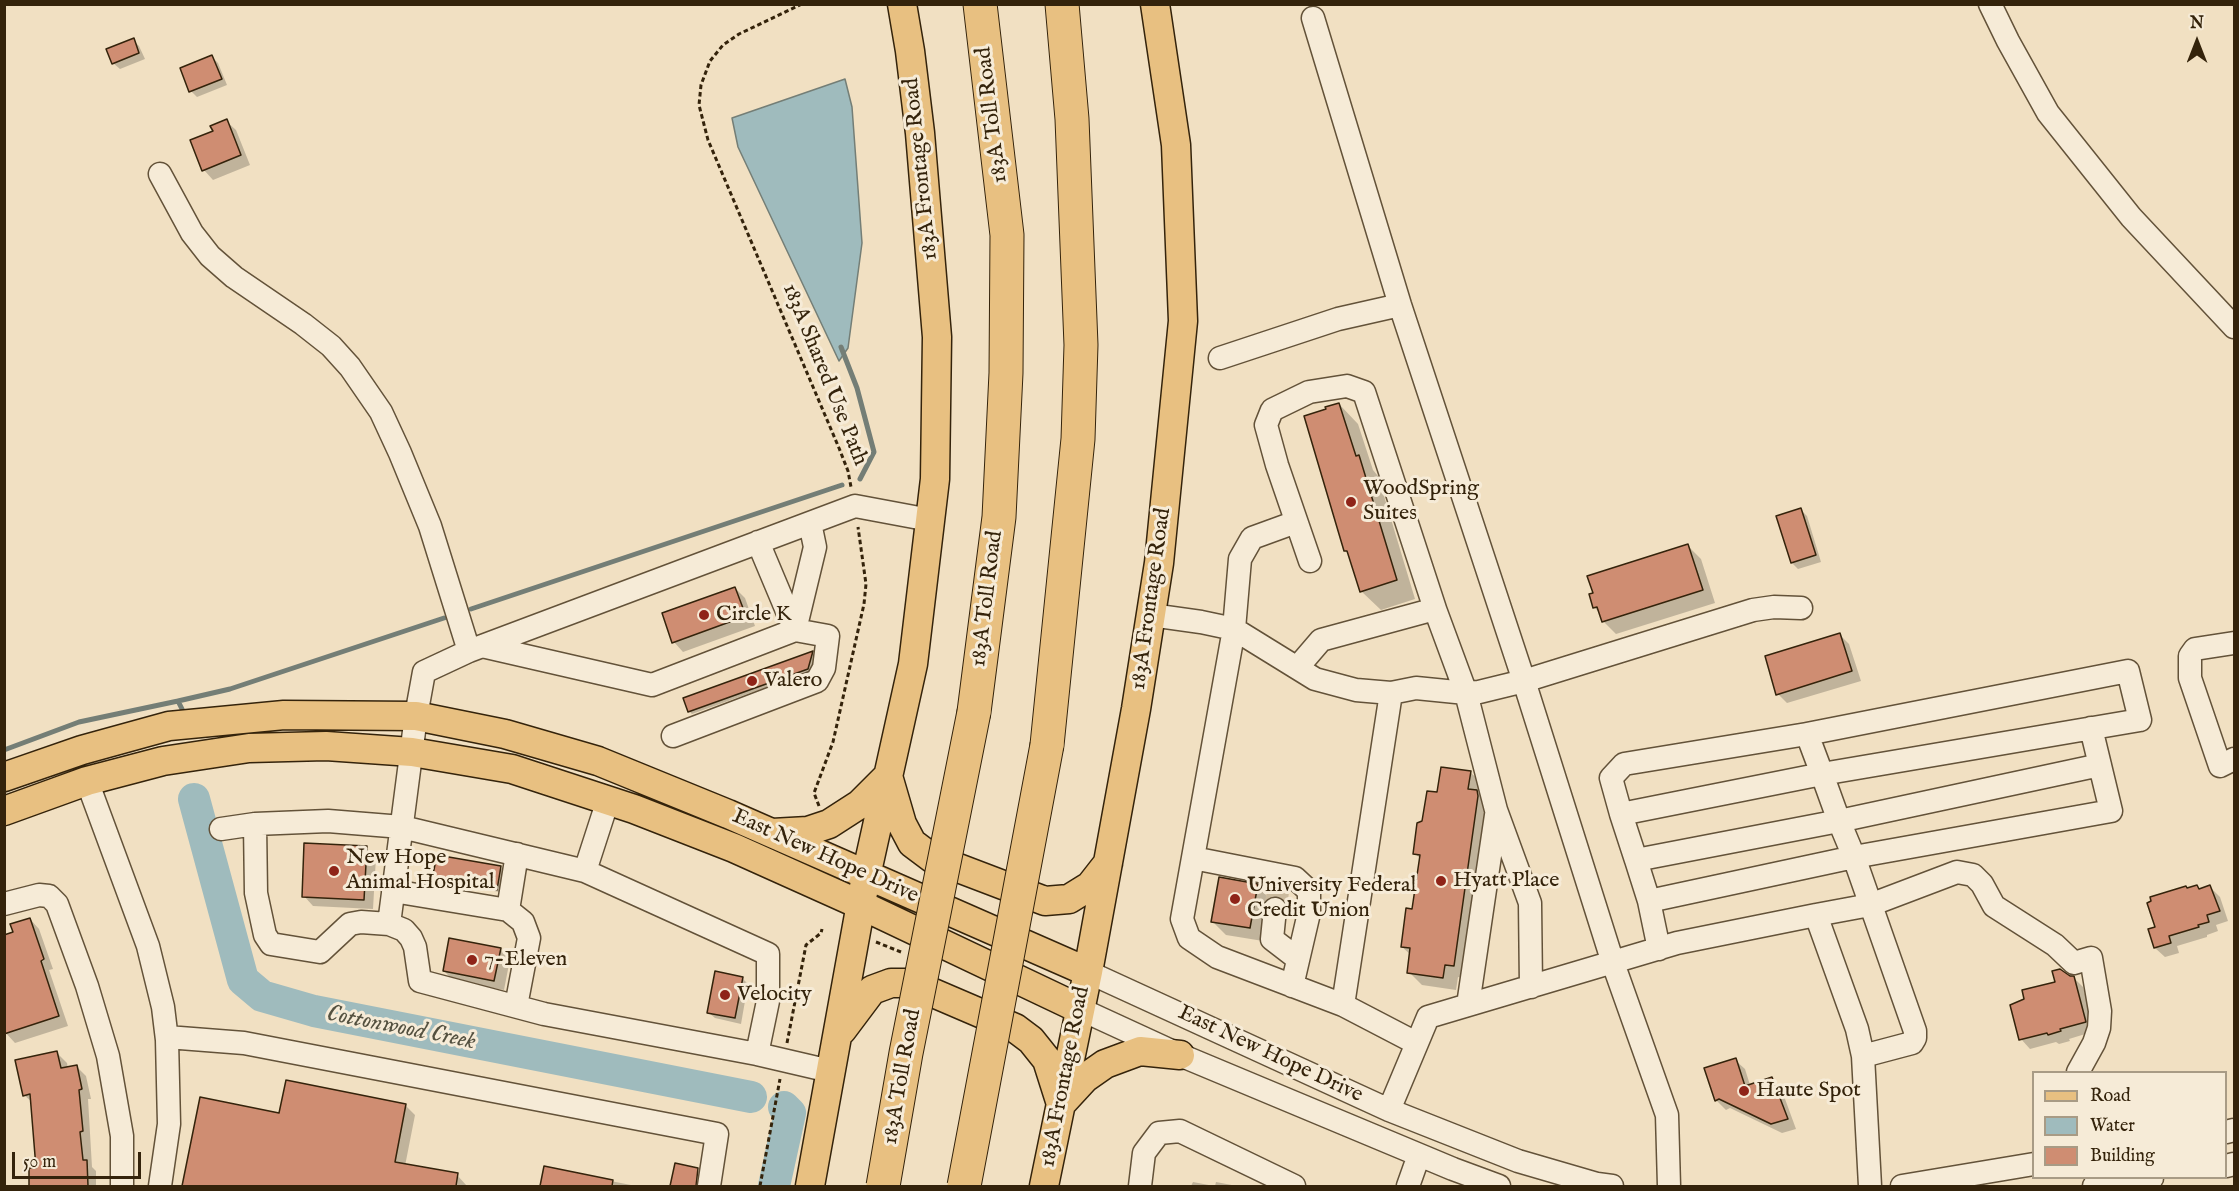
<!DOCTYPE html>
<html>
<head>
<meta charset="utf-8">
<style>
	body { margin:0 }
	#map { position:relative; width:2239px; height:1191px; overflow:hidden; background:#f1e0c2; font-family:"IM FELL English",serif }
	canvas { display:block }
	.frame { position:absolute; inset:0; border:6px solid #34230b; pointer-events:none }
	.legend { position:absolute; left:2032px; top:1071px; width:195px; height:108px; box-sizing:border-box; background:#f6ebd7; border:2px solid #a89b85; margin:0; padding:8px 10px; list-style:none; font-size:18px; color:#34230b }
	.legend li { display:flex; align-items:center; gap:12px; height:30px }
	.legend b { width:30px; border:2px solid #a89b85 }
	.north { position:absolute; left:2167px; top:12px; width:60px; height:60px; -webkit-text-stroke:4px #f6ebd7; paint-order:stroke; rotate:0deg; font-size:16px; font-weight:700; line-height:24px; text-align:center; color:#34230b }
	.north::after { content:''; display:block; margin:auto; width:21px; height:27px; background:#34230b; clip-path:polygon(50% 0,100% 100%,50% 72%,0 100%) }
	.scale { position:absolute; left:12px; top:1152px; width:129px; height:27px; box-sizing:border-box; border:3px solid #34230b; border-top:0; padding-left:8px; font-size:18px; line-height:21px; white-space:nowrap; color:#34230b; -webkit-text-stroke:4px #f6ebd7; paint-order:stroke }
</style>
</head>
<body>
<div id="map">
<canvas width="2239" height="1191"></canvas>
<div class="frame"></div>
<ul class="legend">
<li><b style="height:8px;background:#e8c081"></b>Road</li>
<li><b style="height:16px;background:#9fbbbd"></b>Water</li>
<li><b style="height:16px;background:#cf8d72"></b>Building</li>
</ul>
<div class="north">N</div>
<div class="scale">50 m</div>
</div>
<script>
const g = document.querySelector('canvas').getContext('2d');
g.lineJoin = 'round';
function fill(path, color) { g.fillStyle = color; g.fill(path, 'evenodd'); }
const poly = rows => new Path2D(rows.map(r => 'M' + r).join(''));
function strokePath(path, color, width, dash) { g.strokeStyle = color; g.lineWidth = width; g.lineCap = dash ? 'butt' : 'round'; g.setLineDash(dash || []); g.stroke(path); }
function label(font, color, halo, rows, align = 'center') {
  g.font = font + ' "IM FELL English",serif'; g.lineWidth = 6; g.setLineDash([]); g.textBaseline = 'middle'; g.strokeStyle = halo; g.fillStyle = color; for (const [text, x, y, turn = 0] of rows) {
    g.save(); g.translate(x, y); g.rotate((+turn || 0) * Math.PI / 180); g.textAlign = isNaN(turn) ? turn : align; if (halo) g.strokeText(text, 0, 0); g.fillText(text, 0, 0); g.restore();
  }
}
const water = poly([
	[845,79,852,107,862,243,848,348,839,361,738,147,732,118,845,79]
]);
const shadow = poly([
	[133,40,139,46,145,59,120,69,113,63],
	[212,57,218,63,227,85,197,97,191,91],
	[226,121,236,130,250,165,213,180,204,170,215,132],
	[1339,404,1358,424,1373,470,1378,476,1415,599,1381,610,1361,591,1350,555,1346,551],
	[1801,510,1807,516,1821,562,1798,569,1792,563,1778,517],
	[1688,546,1701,559,1715,603,1616,634,1603,621,1601,614,1594,607],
	[735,588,745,598,755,626,683,652,674,642],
	[1840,635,1849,644,1861,681,1787,703,1778,694],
	[812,653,814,655,811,671,692,714,689,711],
	[1470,772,1484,785,1490,805,1467,979,1458,977,1456,990,1422,985,1409,972,1411,955,1402,947,1413,911,1421,859,1414,853,1424,823,1439,794],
	[366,848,376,857,373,909,313,906,304,896],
	[501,868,503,870,500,892,437,882,434,879],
	[1257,886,1270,899,1263,941,1226,935,1213,922],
	[2197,887,2200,890,2210,887,2220,897,2228,921,2216,925,2218,931,2207,935,2207,937,2177,946,2179,953,2165,957,2155,948,2156,928,2188,890],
	[30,919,39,929,53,969,49,970,68,1026,15,1043,4,1031],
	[500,949,510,959,504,990,454,981,444,971],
	[2070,977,2074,978,2083,987,2095,1031,2069,1039,2070,1041,2059,1044,2056,1042,2030,1049,2021,1039,2057,983],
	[742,978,748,984,741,1024,715,1018,708,1012],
	[57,1053,67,1063,68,1068,76,1066,86,1076,91,1099,88,1099,92,1167,96,1171,96,1186,30,1186,30,1169,38,1169,32,1102,24,1095],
	[1735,1060,1745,1069,1750,1085,1771,1079,1781,1088,1796,1129,1782,1133,1730,1108,1726,1110,1716,1100],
	[202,1099,281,1115,405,1105,415,1115,405,1166,457,1175,467,1186,184,1186],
	[676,1165,697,1170,707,1179,706,1186,671,1186],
	[545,1168,636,1186,541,1186],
	[1193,1182,1214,1186,1191,1186],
	[1216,1182,1237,1186,1215,1186]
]);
const stream = poly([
	[841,347,857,388,874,452,860,479],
	[471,609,842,485],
	[178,701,230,689,444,618],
	[4,750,79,722,178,701,182,709]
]);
const river = poly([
	[194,799,243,980,262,996,314,1011,751,1097],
	[774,1186,790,1113,784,1107]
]);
const building = poly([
	[134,38,139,53,112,64,106,49,134,38],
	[212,55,222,79,189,92,180,68,212,55],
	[227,119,241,155,202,171,190,140,213,131,210,126,227,119],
	[1339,403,1356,456,1359,455,1397,580,1360,592,1347,551,1344,551,1304,416,1326,409,1325,407,1339,403],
	[1801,508,1816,555,1791,563,1776,516,1801,508],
	[1688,544,1703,590,1602,622,1597,607,1593,608,1589,594,1593,593,1587,576,1688,544],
	[735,587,746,616,672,643,662,613,735,587],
	[1840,633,1852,671,1776,695,1765,656,1840,633],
	[813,651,808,669,688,712,683,698,813,651],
	[1441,767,1471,771,1468,789,1477,790,1478,796,1454,966,1445,965,1443,978,1407,973,1410,948,1401,947,1406,908,1412,909,1420,855,1413,854,1417,823,1422,821,1427,791,1437,792,1441,767],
	[304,843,367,846,364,900,302,897,304,843],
	[437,855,501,866,497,890,432,879,437,855],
	[1219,877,1258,884,1250,928,1211,922,1219,877],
	[2197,885,2199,889,2210,885,2220,911,2207,915,2209,922,2198,925,2199,927,2169,936,2171,943,2154,948,2148,929,2155,927,2147,903,2151,901,2150,897,2186,886,2187,888,2197,885],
	[30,918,44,959,41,961,59,1016,4,1034,4,935,13,932,10,924,30,918],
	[449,938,501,948,494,981,443,971,449,938],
	[2060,969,2070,976,2074,976,2086,1022,2060,1029,2061,1031,2048,1035,2047,1033,2019,1040,2010,1005,2024,999,2022,990,2055,982,2052,971,2060,969],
	[715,971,743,977,735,1018,707,1013,715,971],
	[57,1051,61,1068,77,1065,82,1089,79,1090,83,1131,80,1132,83,1160,87,1160,88,1186,29,1186,29,1168,36,1168,30,1094,23,1096,15,1060,57,1051],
	[1736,1058,1745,1086,1772,1077,1788,1119,1771,1124,1719,1099,1715,1101,1704,1068,1736,1058],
	[286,1080,406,1104,395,1162,458,1173,456,1186,182,1186,200,1097,279,1113,286,1080],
	[675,1163,698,1168,696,1186,670,1186,675,1163],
	[544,1166,613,1180,612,1186,540,1186,544,1166]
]);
const minorTunnel = poly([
	[1275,909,1278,892]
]);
const path = poly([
	[802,4,739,34,723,45,710,61,701,85,699,105,708,140,839,448,848,471,851,487],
	[819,806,814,793,833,742,864,604,866,584,858,527],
	[876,942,901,952],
	[787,1043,806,945,821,933,822,929],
	[760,1186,780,1079]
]);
const minor = poly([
	[1990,4,2008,41,2048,113,2131,217,2234,327],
	[1313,18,1400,305,1524,681,1613,963,1667,1115,1669,1186],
	[160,174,192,233,210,256,234,277,303,324,331,346,350,367,381,412,400,453,430,526,469,651],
	[1220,358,1338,319,1400,305],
	[1296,522,1252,538,1240,559,1234,629,1182,919,1189,938,1217,957,1343,1005],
	[1435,609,1466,693,1496,810,1530,903,1531,987],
	[1151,615,1201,622,1234,629,1315,679,1356,690,1391,693,1416,688,1466,693,1479,692,1524,681,1753,610,1774,607,1801,608],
	[2234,643,2195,649,2190,656,2190,678,2220,766,2234,759],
	[482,646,652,685,795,630,815,547,810,523],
	[1297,668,1321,640,1435,609,1364,392,1347,386,1309,392,1272,410,1266,425,1277,465,1310,561],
	[1391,693,1343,1005,1416,1043],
	[1807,734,2128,671,2140,720,1822,774,1621,814,1611,778,1624,764,1807,734,1822,774,1839,821,1854,857,1915,1031,1915,1038,1912,1043,1863,1056],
	[673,736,817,681,824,668,828,636,795,630,758,542],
	[87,781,148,946,163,1007,167,1040,169,1124,160,1186],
	[608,800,585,871,768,954,768,1001,757,1054,544,1014,420,981,415,947,411,938,404,930,389,924,416,716,424,672,469,651,855,506,930,520],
	[1621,814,1636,860,1839,821,2100,765],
	[255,824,256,893,265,935,271,944,320,952,350,924,361,922,389,924],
	[221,829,255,824,328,821,402,827,585,871],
	[1193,858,1295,878,1309,891,1309,913,1292,986],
	[1636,860,1649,901,1854,857,2111,811,2091,728],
	[393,891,508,910,523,922,529,938,516,1006],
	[1649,901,1659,949],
	[4,904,39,895,49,896,57,904,87,986,108,1056,122,1136,122,1186],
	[1275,909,1272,939,1298,959],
	[508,910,517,854],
	[1816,915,1870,905,1957,872,1973,875,1982,884,1994,906,2055,945,2074,963,2091,958,2100,1011,2099,1028,2094,1043,2078,1072],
	[1088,972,1389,1110,1518,1161,1597,1184,1612,1186],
	[1468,1005,1496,815],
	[1080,1009,1180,1055,1453,1169,1499,1186],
	[167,1037,244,1043,717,1134,709,1186],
	[757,1054,830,1071],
	[1389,1110,1428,1017,1677,943,1816,915,1857,1029,1863,1056,1870,1186],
	[2226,1132,2234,1130],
	[2226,1166,2234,1164],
	[1140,1186,1144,1153,1159,1133,1180,1131,1294,1186],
	[1408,1186,1419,1155],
	[1902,1186,2034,1164],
	[2094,1186,2152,1178]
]);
const major = poly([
	[4,777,82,750,169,726,284,715,416,716,505,734,598,761,728,814,1088,972],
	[4,811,87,781,163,761,249,748,326,746,412,752,512,769,634,809,734,848,861,905,1080,1009],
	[772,833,808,831,829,824,860,804,888,776,902,824,912,843,932,858,1045,901,1069,899,1090,886,1108,863],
	[842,1030,872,990,891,983,910,983,1015,1028,1031,1040,1047,1060,1061,1104,1085,1078,1105,1064,1140,1051,1180,1055],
	[810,1186,866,876,913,664,935,479,937,337,920,133,910,51,902,4],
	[1044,1186,1088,972,1136,709,1159,563,1183,321,1176,145,1155,4]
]);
const highway = poly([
	[974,712,999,517,1006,373,1007,235,980,4],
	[1047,745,1078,439,1081,345,1072,119,1062,4]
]);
const highwayBridge = poly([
	[883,1186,906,1053,974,712],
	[964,1186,1047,745]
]);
const markers = [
	[1351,502,6,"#8f2418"],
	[704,615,6,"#8f2418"],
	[752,681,6,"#8f2418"],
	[334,871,6,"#8f2418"],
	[1441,881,6,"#8f2418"],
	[1235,899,6,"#8f2418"],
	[472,960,6,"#8f2418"],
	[725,995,6,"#8f2418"],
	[1744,1091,6,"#8f2418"]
];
const streetNames = [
	["183A Toll Road",993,115,-97],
	["183A Frontage Road",922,169,-96],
	["183A Shared Use Path",824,375,68],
	["183A Toll Road",988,599,-83],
	["183A Frontage Road",1152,599,-82],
	["East New Hope Drive",825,857,24],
	["East New Hope Drive",1270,1055,25],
	["183A Toll Road",903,1077,-80],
	["183A Frontage Road",1066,1077,-79]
];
const poiNames = [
	["WoodSpring",1363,489],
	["Suites",1363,514],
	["Circle K",716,615],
	["Valero",764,681],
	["New Hope",346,858],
	["Animal Hospital",346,883],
	["Hyatt Place",1453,881],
	["University Federal",1247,886],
	["Credit Union",1247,911],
	["7-Eleven",484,960],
	["Velocity",737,995],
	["Haute Spot",1756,1091]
];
const waterNames = [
	["Cottonwood Creek",401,1029,11]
];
fill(water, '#9fbbbd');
strokePath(water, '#747e76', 1.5);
fill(shadow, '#0003');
strokePath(stream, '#747e76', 5);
strokePath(river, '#9fbbbd', 32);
fill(building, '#cf8d72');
strokePath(building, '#34230b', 1.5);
strokePath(minorTunnel, '#cbba9d', 22, [22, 11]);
strokePath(minor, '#635239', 25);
strokePath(major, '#34230b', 31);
strokePath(highway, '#34230b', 35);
strokePath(path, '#34230b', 3, [4.5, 3]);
strokePath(minor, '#f6ebd7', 22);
strokePath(major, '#e8c081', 28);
strokePath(highway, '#e8c081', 33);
strokePath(highwayBridge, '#34230b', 35, []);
strokePath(highwayBridge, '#e8c081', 33);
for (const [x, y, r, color] of markers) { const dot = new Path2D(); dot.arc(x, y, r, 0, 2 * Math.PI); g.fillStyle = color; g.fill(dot); strokePath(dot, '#f6ebd7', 2); }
label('22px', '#34230b', '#f6ebd7', streetNames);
label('22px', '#34230b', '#f6ebd7', poiNames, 'left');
label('italic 24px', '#545140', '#f6ebd7', waterNames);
</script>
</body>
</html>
